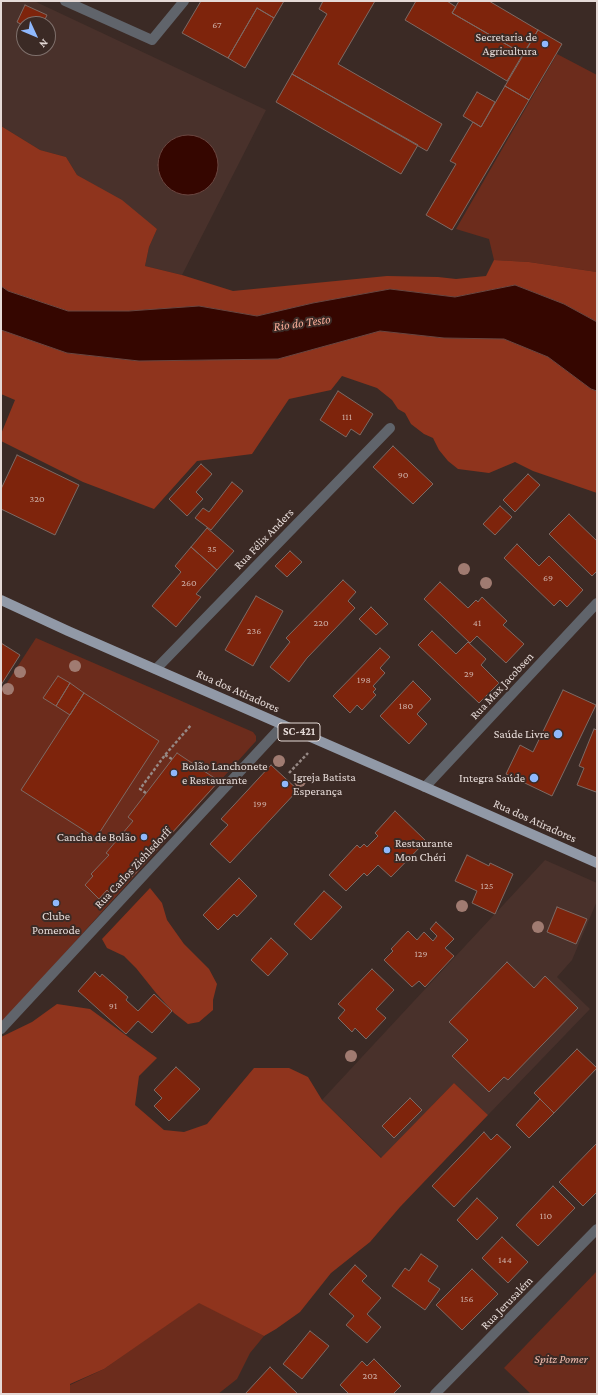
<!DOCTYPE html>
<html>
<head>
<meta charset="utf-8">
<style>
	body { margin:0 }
	#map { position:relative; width:598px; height:1395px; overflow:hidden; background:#3b2a25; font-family:"Crimson Pro",serif }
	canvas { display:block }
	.frame { position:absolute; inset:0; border:2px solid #e5dad7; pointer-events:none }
	.north { position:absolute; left:16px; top:16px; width:40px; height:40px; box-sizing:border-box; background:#3b2a25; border:1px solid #7f706c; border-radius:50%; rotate:134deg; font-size:11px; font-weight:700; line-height:16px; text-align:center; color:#e5dad7 }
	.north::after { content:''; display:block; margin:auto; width:14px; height:18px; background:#8fb8fd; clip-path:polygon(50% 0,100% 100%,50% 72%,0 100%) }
</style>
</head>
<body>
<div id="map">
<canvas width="598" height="1395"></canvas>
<div class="frame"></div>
<div class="north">N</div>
</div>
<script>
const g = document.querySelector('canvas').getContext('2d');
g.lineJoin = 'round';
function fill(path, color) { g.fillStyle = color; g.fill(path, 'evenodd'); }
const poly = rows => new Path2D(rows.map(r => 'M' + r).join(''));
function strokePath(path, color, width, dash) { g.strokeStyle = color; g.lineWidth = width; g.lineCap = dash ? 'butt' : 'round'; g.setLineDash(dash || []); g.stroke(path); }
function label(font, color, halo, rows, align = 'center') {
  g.font = font + ' "Crimson Pro",serif'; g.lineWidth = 4; g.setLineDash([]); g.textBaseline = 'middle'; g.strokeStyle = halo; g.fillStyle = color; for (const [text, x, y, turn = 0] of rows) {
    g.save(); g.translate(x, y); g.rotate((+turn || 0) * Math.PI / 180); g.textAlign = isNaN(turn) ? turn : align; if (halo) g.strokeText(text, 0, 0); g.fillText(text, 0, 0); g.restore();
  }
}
const built = poly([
	[1,1,34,1,266,110,182,275,145,266,149,247,157,229,96,186,77,175,66,157,40,150,1,126],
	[24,24,48,24,48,48,24,48],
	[545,860,597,883,597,901,572,960,557,977,590,1009,488,1115,454,1083,382,1158,322,1100]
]);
const green = poly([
	[557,54,597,75,597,272,529,262,494,260,489,239,456,229],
	[36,638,253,732,256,736,256,741,1,1024,1,692],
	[597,1271,597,1394,531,1394,504,1368],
	[199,1302,264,1336,250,1353,237,1379,218,1394,70,1394,70,1385,104,1369]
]);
const forest = poly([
	[1,126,40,150,66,157,77,175,122,200,157,229,149,247,145,266,182,275,233,291,387,276,438,277,456,279,486,276,494,260,529,262,597,272,597,322,564,304,515,285,455,297,390,289,313,303,257,316,199,306,129,311,68,311,8,291,1,286],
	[1,330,67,353,139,361,278,359,380,331,444,338,504,339,548,357,591,389,597,391,597,493,533,471,515,462,489,473,458,469,448,461,439,450,433,438,424,434,411,424,405,413,398,409,392,400,377,388,342,376,331,390,289,399,252,454,197,461,154,509,83,482,1,441,1,434,15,400,1,394],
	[150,888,162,903,167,920,184,944,209,969,217,984,213,1000,213,1010,199,1022,188,1024,174,1013,156,993,136,968,124,956,107,948,102,939],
	[57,1004,90,1009,157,1058,139,1076,135,1105,164,1130,184,1132,207,1124,254,1068,289,1068,308,1077,322,1100,381,1158,454,1083,488,1115,400,1207,370,1242,331,1273,300,1312,276,1329,264,1336,199,1303,104,1369,70,1384,70,1394,1,1394,1,1037,32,1022]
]);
const water = poly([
	'158 165a30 30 0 1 1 60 0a30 30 0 1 1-60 0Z',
	[515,285,564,304,597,322,597,391,591,389,548,357,504,339,444,338,380,331,278,359,139,361,67,353,1,330,1,286,8,291,68,311,129,311,199,306,257,316,313,303,390,289,455,297,515,285]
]);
const building = poly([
	[201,1,284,1,274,18,257,8,228,58,182,33,201,1],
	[323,1,375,1,338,64,442,124,427,151,292,74,327,14,319,9,323,1],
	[416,1,447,1,456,7,452,13,523,54,507,81,405,20,416,1],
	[459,1,489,1,538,30,523,54,452,13,459,1],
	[25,5,47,15,43,24,24,24,24,26,17,22,25,5],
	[257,8,274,18,245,68,228,58,257,8],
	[538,30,562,44,529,100,505,86,538,30],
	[292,74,418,145,401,174,276,102,292,74],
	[505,86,529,100,452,230,426,215,456,164,450,161,473,122,481,127,505,86],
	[477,92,495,102,481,127,463,116,477,92],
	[338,391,373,414,360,435,351,429,346,437,320,420,338,391],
	[393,446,433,484,413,504,373,467,393,446],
	[17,455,79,485,55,535,1,509,1,489,17,455],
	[201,464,212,474,196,492,203,499,187,516,169,499,201,464],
	[528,474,540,485,515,512,503,500,528,474],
	[232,482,243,491,211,530,195,518,203,508,209,512,232,482],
	[500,506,512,517,495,535,483,524,500,506],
	[569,514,597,541,597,571,592,576,549,534,569,514],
	[207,528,234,551,217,570,191,547,207,528],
	[517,544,539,566,549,556,583,590,567,607,560,600,554,606,504,558,517,544],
	[191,547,217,570,196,594,201,597,176,627,152,606,181,572,175,566,191,547],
	[290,551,302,562,287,577,275,566,290,551],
	[343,580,356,592,348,601,355,608,307,658,289,682,270,667,290,642,286,638,343,580],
	[440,582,468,608,476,600,478,602,482,597,507,621,503,625,524,644,506,663,477,636,470,643,424,599,440,582],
	[256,596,283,611,253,666,225,650,256,596],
	[371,607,388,624,376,635,359,619,371,607],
	[432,631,456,654,468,642,486,659,481,665,499,683,479,703,418,645,432,631],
	[1,643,20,655,1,685,1,643],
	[380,648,390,657,380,668,385,673,373,686,376,689,373,692,376,695,362,710,357,705,350,713,333,696,380,648],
	[58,676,70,683,56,706,43,698,58,676],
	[413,681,431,699,417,714,427,724,409,744,380,716,413,681],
	[70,683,84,693,70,715,56,706,70,683],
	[563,690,596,705,552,796,506,774,520,745,533,752,563,690],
	[84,693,159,741,96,838,21,790,84,693],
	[594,729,597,730,597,789,596,792,577,785,584,768,579,766,594,729],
	[177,753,219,781,132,877,128,873,110,893,107,890,99,899,85,885,93,876,91,874,109,855,106,853,133,821,128,817,177,753],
	[271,765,298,790,230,863,210,844,228,825,221,819,271,765],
	[395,811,426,841,391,877,378,865,367,876,364,873,346,891,329,875,357,845,360,848,364,844,367,847,378,836,375,833,395,811],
	[467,855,489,866,490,863,513,874,495,914,472,903,477,891,455,881,467,855],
	[239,878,257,896,237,917,234,914,218,930,203,915,239,878],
	[324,891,342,907,311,940,294,924,324,891],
	[557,907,587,919,576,944,547,932,557,907],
	[436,922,454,939,445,948,454,956,425,987,419,981,412,987,384,960,393,951,391,949,408,931,417,940,424,932,433,941,437,936,430,929,436,922],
	[271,938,288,954,268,976,251,960,271,938],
	[507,962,534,988,545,976,578,1008,508,1080,504,1077,489,1092,452,1056,468,1040,449,1022,507,962],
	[372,969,394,990,376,1009,386,1018,366,1039,355,1028,352,1032,338,1018,345,1010,338,1004,372,969],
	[95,972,100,977,102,974,128,997,126,1000,138,1011,154,994,172,1011,152,1033,138,1021,126,1034,78,991,95,972],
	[577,1049,597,1068,554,1113,534,1093,577,1049],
	[176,1067,200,1089,169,1121,154,1106,162,1098,154,1090,176,1067],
	[410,1098,422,1110,394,1138,382,1126,410,1098],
	[540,1099,554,1113,529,1138,516,1125,540,1099],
	[484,1132,491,1140,497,1134,511,1147,454,1207,432,1186,484,1132],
	[597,1143,597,1192,583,1206,559,1182,597,1143],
	[553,1186,575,1208,538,1246,516,1225,553,1186],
	[477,1198,498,1218,477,1240,457,1220,477,1198],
	[502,1237,528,1262,508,1283,482,1258,502,1237],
	[421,1254,438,1266,428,1281,440,1289,425,1310,392,1286,405,1268,409,1271,421,1254],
	[355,1265,367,1276,362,1281,381,1298,367,1314,381,1327,367,1343,346,1325,354,1316,329,1294,355,1265],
	[472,1269,498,1294,462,1330,436,1305,472,1269],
	[310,1331,329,1346,302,1379,283,1364,310,1331],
	[374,1359,401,1386,393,1394,349,1394,340,1385,362,1361,367,1366,374,1359],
	[270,1367,298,1394,245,1394,270,1367]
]);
const path = poly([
	[165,755,172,759],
	[289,773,308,753],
	[146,793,140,789,165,755,191,725]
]);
const street = poly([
	[65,1,152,40,184,1],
	[156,669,390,428],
	[425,787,597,603],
	[1,1029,283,725],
	[435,1394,597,1229]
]);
const primary = poly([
	[1,600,68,631,425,787,597,863]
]);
const trees = [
	[464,569],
	[486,583],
	[75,666],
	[20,672],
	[8,689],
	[279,761],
	[300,781],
	[462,906],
	[538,927],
	[351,1056]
];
const markers = [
	[545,44,4,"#8fb8fd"],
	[558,734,5,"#8fb8fd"],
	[174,773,4,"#8fb8fd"],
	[534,778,5,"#8fb8fd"],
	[285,784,4,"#8fb8fd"],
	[144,837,4,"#8fb8fd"],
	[387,850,4,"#8fb8fd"],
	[56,903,4,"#8fb8fd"]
];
const numberNames = [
	["67",217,25],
	["111",347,417],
	["90",403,475],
	["320",37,499],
	["35",212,549],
	["69",548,578],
	["260",189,583],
	["220",321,623],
	["41",477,623],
	["236",254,631],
	["29",469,674],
	["198",364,680],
	["180",406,706],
	["199",260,804],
	["125",487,886],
	["129",421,954],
	["91",113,1006],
	["110",546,1216],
	["144",505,1260],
	["156",467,1299],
	["202",370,1376]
];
const shields = [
	[299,732,42]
];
const shieldNames = [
	["SC-421",299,732]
];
const poiNames = [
	["Secretaria de",537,37],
	["Agricultura",537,51],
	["Saúde Livre",549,734],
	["Bolão Lanchonete",182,766,"left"],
	["e Restaurante",182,780,"left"],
	["Igreja Batista",293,777,"left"],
	["Esperança",293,791,"left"],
	["Integra Saúde",525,778],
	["Cancha de Bolão",136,837],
	["Restaurante",395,843,"left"],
	["Mon Chéri",395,857,"left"],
	["Clube",56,916,"center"],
	["Pomerode",56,930,"center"]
];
const streetNames = [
	["Rua Félix Anders",264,539,-46],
	["Rua Max Jacobsen",502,686,-47],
	["Rua dos Atiradores",238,691,24],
	["Rua dos Atiradores",535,821,24],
	["Rua Carlos Ziehlsdorff",133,868,-47],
	["Rua Jerusalém",507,1303,-46]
];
const parkNames = [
	["Spitz Pomer",561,1359]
];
const waterNames = [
	["Rio do Testo",302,323,-8]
];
fill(built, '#49312b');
fill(green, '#6c2c1c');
fill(forest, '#8f341d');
fill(water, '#350600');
strokePath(water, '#6a4640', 1);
fill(building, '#7e240c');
strokePath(building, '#7d6a64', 1);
strokePath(path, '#968884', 2.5, [3, 2]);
strokePath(street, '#60646b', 10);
strokePath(primary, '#9199a7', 10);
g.fillStyle = '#a07b71';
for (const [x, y] of trees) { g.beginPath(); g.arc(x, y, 6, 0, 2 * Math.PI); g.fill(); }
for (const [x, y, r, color] of markers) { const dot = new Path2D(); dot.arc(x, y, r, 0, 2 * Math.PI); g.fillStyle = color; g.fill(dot); strokePath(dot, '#3b2a25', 1.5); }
label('10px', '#cbaca4', null, numberNames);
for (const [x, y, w] of shields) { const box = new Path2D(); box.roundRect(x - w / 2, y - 9, w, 18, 3); g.fillStyle = '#3b2a25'; g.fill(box); strokePath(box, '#e5dad7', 1); }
label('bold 11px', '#e5dad7', null, shieldNames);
label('12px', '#e5dad7', '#3b2a25', poiNames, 'right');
label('12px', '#e5dad7', '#3b2a25', streetNames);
label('italic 12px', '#f2beb0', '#3b2a25', parkNames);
label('italic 13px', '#f6aa96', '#3b2a25', waterNames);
</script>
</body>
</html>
